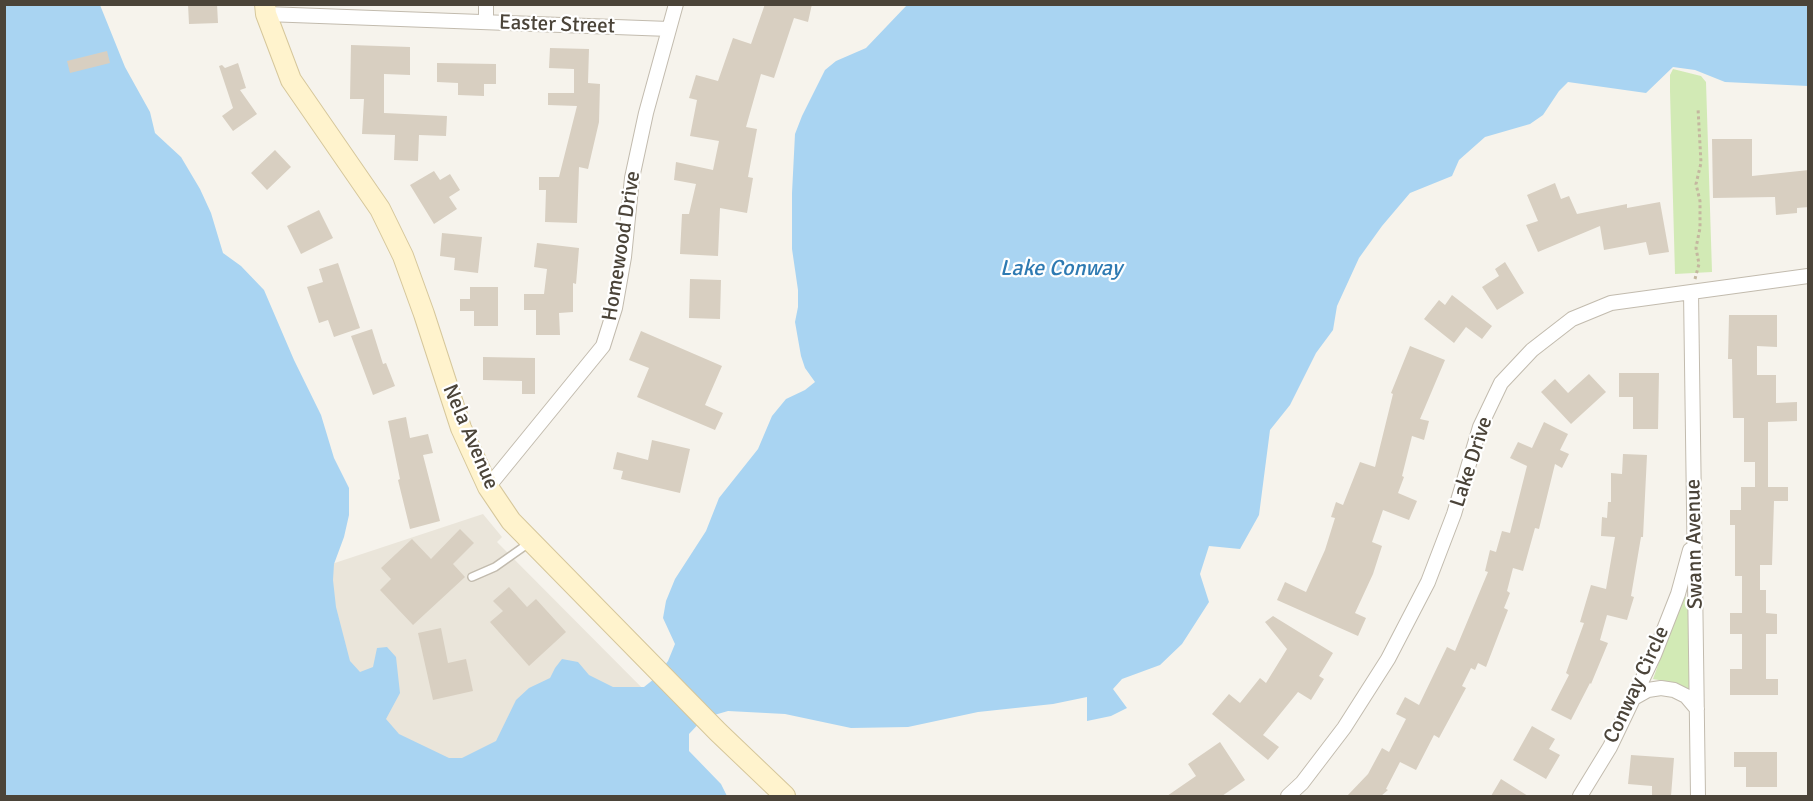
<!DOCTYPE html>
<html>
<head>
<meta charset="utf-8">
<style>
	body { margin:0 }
	#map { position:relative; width:1813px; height:801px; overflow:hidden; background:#f6f3ec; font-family:Signika,sans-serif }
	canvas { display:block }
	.frame { position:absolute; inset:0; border:6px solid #4b4439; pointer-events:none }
</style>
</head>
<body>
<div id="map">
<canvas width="1813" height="801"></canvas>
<div class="frame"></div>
</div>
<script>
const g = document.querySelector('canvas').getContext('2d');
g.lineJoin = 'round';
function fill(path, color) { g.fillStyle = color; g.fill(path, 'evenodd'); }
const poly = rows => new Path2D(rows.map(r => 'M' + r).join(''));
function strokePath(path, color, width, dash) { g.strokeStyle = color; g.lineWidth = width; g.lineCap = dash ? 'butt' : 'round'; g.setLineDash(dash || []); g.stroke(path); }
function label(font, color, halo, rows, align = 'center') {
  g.font = font + ' Signika,sans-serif'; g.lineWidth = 4.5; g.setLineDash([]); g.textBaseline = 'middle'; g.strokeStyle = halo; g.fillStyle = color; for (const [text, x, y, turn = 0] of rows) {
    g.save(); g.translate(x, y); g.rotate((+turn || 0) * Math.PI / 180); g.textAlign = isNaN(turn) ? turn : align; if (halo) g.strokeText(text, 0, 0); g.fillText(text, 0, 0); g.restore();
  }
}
const residential = poly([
	[483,514,502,537,497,542,663,709,397,796,250,591]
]);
const green = poly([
	[1673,69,1701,76,1706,82,1712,272,1675,274,1670,91,1670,75],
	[1685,597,1689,599,1690,691,1670,682,1653,679,1682,598]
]);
const water = poly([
	[5,5,100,5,125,67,150,112,155,133,181,157,200,189,211,213,223,253,241,266,264,290,294,360,321,415,334,458,349,488,349,515,344,537,334,564,333,580,336,607,350,661,360,672,373,667,377,648,387,647,396,657,400,693,386,719,399,734,449,758,462,758,496,741,516,700,529,688,550,678,555,668,562,659,578,662,589,675,613,687,644,687,654,679,668,661,675,644,663,618,666,601,675,579,706,531,719,498,758,449,772,416,786,399,805,390,815,382,805,368,801,356,795,322,798,307,798,290,792,249,792,193,795,134,802,116,825,70,836,61,866,48,907,5,1808,5,1808,86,1725,82,1695,70,1673,67,1646,93,1568,82,1559,91,1543,115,1530,124,1485,137,1459,160,1452,176,1410,193,1382,226,1359,258,1337,306,1333,330,1316,353,1290,405,1270,430,1259,515,1240,549,1209,546,1200,574,1209,602,1182,644,1160,665,1122,679,1113,689,1127,708,1111,716,1087,721,1087,697,1053,704,978,712,908,727,851,728,785,714,728,711,704,718,689,734,689,751,721,784,727,796,5,796]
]);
const building = poly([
	[188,4,217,4,218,23,189,24],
	[765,4,812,4,808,22,794,18,774,78,761,74,746,127,757,129,748,177,753,178,747,213,720,208,718,256,680,254,682,214,689,214,696,184,674,180,676,162,713,170,719,141,690,136,697,100,689,98,696,75,718,81,733,38,751,44],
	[351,45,410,47,410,75,384,74,384,113,447,116,446,136,419,135,418,161,394,160,395,135,362,134,364,99,350,99],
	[550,48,589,49,588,83,600,84,599,122,588,169,579,167,577,223,545,222,546,190,539,190,539,177,559,177,577,106,548,105,548,93,574,93,574,69,549,68],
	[107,51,110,63,70,73,67,61],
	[238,63,246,88,240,90,257,114,233,131,222,116,233,108,219,66,222,65,225,68],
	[437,63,496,64,496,84,484,84,484,96,458,95,458,83,437,82],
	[1712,139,1752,139,1752,176,1809,170,1809,207,1797,208,1797,213,1776,215,1775,197,1713,198],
	[275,150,291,167,267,190,251,173],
	[434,171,440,180,450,174,460,190,449,197,457,209,434,224,410,185],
	[1555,183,1561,199,1569,196,1577,214,1627,204,1627,208,1660,202,1669,252,1649,255,1646,242,1604,250,1600,226,1538,252,1526,225,1538,221,1527,195],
	[319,210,333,238,301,254,287,226],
	[442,233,482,237,478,273,454,270,455,258,440,256],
	[537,243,579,248,576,284,573,283,573,312,559,313,560,335,536,335,536,310,524,310,524,294,544,294,547,269,534,267],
	[1505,262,1524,293,1497,310,1482,287,1499,276,1495,269],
	[338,263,360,328,334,337,328,320,319,323,307,287,323,282,319,269],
	[690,279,721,280,720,319,689,318],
	[470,287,498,287,498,326,474,326,474,311,460,311,460,299,470,299],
	[1452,295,1492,326,1482,339,1466,327,1454,343,1424,319,1439,300,1445,305],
	[1729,315,1777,315,1777,347,1757,346,1757,375,1776,375,1776,403,1797,402,1797,421,1768,422,1768,487,1788,487,1788,501,1774,501,1772,565,1760,565,1760,590,1766,590,1766,613,1777,614,1777,634,1766,634,1766,679,1778,679,1778,695,1730,695,1730,669,1742,669,1742,634,1730,634,1730,613,1742,613,1742,576,1735,576,1735,525,1730,525,1730,510,1741,510,1741,487,1755,487,1755,462,1744,462,1744,418,1733,418,1732,359,1728,359],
	[372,329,383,364,386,363,395,386,373,395,351,336],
	[641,331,722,366,705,405,723,413,715,430,637,397,649,368,629,360],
	[1410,346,1445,360,1420,419,1429,421,1424,440,1412,436,1402,476,1404,477,1398,493,1417,501,1409,520,1383,510,1372,542,1382,546,1373,574,1355,613,1366,618,1358,636,1277,600,1285,582,1306,592,1325,550,1335,518,1331,517,1336,502,1343,505,1360,462,1375,467,1393,394,1391,393],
	[483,357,535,358,535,394,522,394,522,381,483,380],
	[1619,373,1659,373,1658,429,1633,429,1633,397,1619,397],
	[1589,374,1606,392,1571,424,1541,392,1555,379,1568,393],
	[406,417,410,438,428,434,433,453,423,455,440,521,410,529,398,480,400,479,388,421],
	[1544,422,1568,434,1560,450,1569,454,1562,468,1555,464,1539,529,1535,528,1523,571,1513,568,1507,591,1510,593,1504,608,1508,610,1486,667,1478,663,1475,670,1471,668,1462,686,1466,688,1439,738,1434,735,1416,770,1400,762,1386,789,1388,790,1381,796,1347,796,1368,774,1382,748,1389,752,1406,719,1396,714,1405,697,1419,705,1447,647,1455,651,1488,572,1485,571,1490,550,1496,552,1502,531,1510,533,1527,466,1510,458,1518,442,1532,448],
	[652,440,690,449,680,493,621,479,623,471,613,469,617,452,648,460],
	[1623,454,1647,455,1643,537,1641,537,1631,596,1634,597,1627,620,1607,615,1600,640,1608,643,1591,684,1590,683,1571,720,1551,710,1569,675,1566,673,1584,623,1580,622,1591,585,1606,589,1615,537,1601,536,1602,517,1607,518,1608,502,1611,502,1611,473,1622,474],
	[460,529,474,543,453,564,465,577,413,625,380,590,391,579,381,568,412,539,431,559],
	[509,587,527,607,536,599,566,632,529,666,490,622,503,611,493,601],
	[1273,616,1333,653,1319,676,1324,679,1311,700,1298,692,1263,735,1279,747,1268,760,1212,714,1229,694,1240,703,1260,678,1266,683,1287,649,1265,622],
	[441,628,448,663,466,659,473,691,433,700,418,633],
	[1532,726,1555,739,1549,749,1560,755,1546,779,1513,760],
	[1220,742,1245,780,1222,796,1167,796,1196,776,1188,764],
	[1734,752,1777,752,1777,787,1746,787,1746,767,1734,767],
	[1631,755,1674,758,1671,796,1652,796,1652,786,1628,784],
	[1501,779,1528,796,1491,796]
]);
const path = poly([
	[1695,279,1699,264,1696,248,1700,228,1700,201,1696,184,1701,163,1698,108]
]);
const lane = poly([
	[472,577,495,567,529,543]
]);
const street = poly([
	[266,14,669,29],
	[486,22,486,4],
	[1691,292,1698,796],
	[488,487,603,346,615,308,624,257,632,178,646,113,676,4],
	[1632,699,1648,690,1661,688,1674,690,1686,696,1697,709],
	[1288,796,1302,783,1344,728,1388,659,1428,582,1454,514,1480,427,1501,383,1532,350,1572,319,1611,303,1808,276],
	[1580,796,1610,747,1654,655,1678,594,1690,550]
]);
const secondary = poly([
	[265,4,266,14,291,80,380,209,403,256,424,314,461,428,488,487,511,521,718,732,785,796]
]);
const streetNames = [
	["Easter Street",557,25,2],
	["Homewood Drive",622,246,-81],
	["Nela Avenue",470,437,67],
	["Lake Drive",1472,462,-72],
	["Swann Avenue",1695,544,-91],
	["Conway Circle",1637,685,-65]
];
const waterNames = [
	["Lake Conway",1061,269]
];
fill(residential, '#eae5da');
fill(green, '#d2eab5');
fill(water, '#a9d4f2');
fill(building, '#d8cfc1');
strokePath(lane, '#c2bbae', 10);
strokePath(street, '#c2bbae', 16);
strokePath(secondary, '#d6c79b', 22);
strokePath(path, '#c4b79f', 3, [3, 3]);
strokePath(lane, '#fff', 7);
strokePath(street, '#fff', 14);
strokePath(secondary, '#fff3cd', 20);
label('21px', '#4b4439', '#fff', streetNames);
label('italic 22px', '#2e7ab2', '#fff', waterNames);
</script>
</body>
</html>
